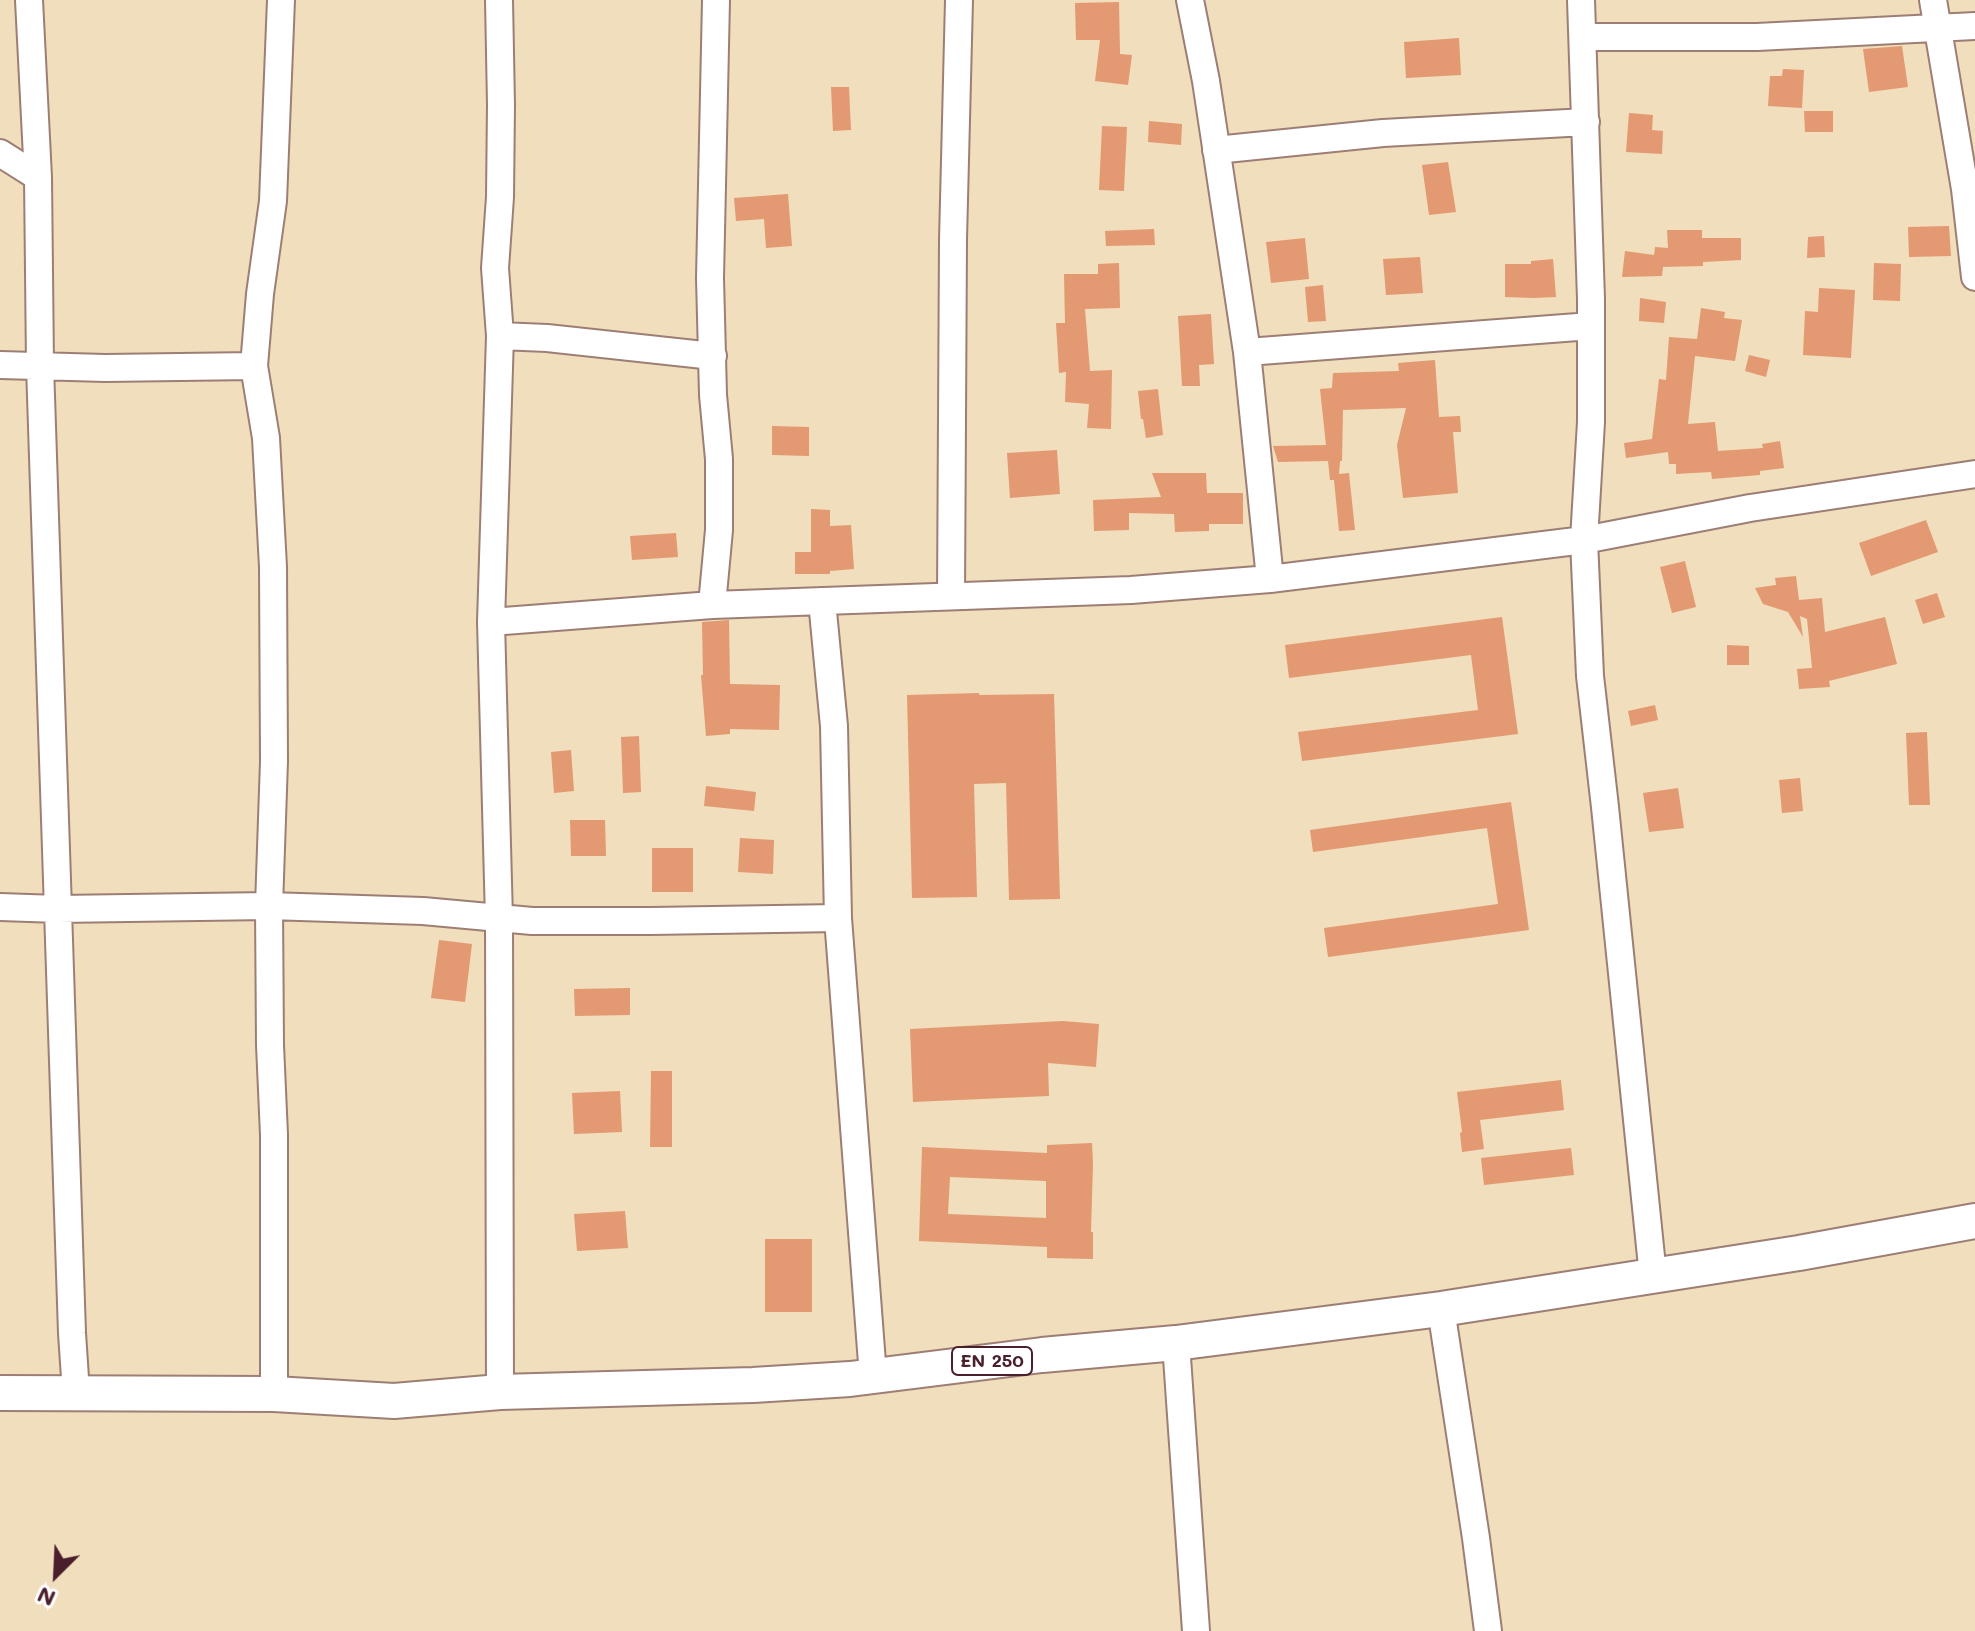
<!DOCTYPE html>
<html>
<head>
<meta charset="utf-8">
<style>
	body { margin:0 }
	#map { position:relative; width:1975px; height:1631px; overflow:hidden; background:#f0debd; font-family:Mali,sans-serif }
	canvas { display:block }
	.north { position:absolute; left:16px; top:1535px; width:80px; height:80px; -webkit-text-stroke:6px #fff; paint-order:stroke; rotate:204deg; font-size:22px; font-weight:700; line-height:32px; text-align:center; color:#4a1f2b }
	.north::after { content:''; display:block; margin:auto; width:28px; height:36px; background:#4a1f2b; clip-path:polygon(50% 0,100% 100%,50% 72%,0 100%) }
</style>
</head>
<body>
<div id="map">
<canvas width="1975" height="1631"></canvas>
<div class="north">N</div>
</div>
<script>
const g = document.querySelector('canvas').getContext('2d');
g.lineJoin = 'round';
function fill(path, color) { g.fillStyle = color; g.fill(path, 'evenodd'); }
const poly = rows => new Path2D(rows.map(r => 'M' + r).join(''));
function strokePath(path, color, width, dash) { g.strokeStyle = color; g.lineWidth = width; g.lineCap = dash ? 'butt' : 'round'; g.setLineDash(dash || []); g.stroke(path); }
function label(font, color, halo, rows, align = 'center') {
  g.font = font + ' Mali,sans-serif'; g.lineWidth = 6; g.setLineDash([]); g.textBaseline = 'middle'; g.strokeStyle = halo; g.fillStyle = color; for (const [text, x, y, turn = 0] of rows) {
    g.save(); g.translate(x, y); g.rotate((+turn || 0) * Math.PI / 180); g.textAlign = isNaN(turn) ? turn : align; if (halo) g.strokeText(text, 0, 0); g.fillText(text, 0, 0); g.restore();
  }
}
const building = poly([
	[1119,2,1120,54,1132,55,1128,85,1095,81,1100,40,1076,40,1075,3],
	[1459,38,1461,75,1406,78,1404,42],
	[1902,46,1908,87,1869,92,1863,49],
	[1783,69,1804,70,1802,108,1768,106,1770,76,1782,76],
	[831,87,849,87,851,130,833,131],
	[1804,111,1833,111,1833,132,1805,132],
	[1629,113,1653,115,1652,130,1663,131,1662,154,1626,152],
	[1149,121,1182,124,1181,145,1148,142],
	[1102,126,1127,127,1124,191,1099,190],
	[1448,162,1456,212,1429,215,1422,165],
	[788,194,792,246,766,248,764,219,736,221,734,198],
	[1949,226,1951,256,1909,257,1908,227],
	[1154,229,1155,245,1106,246,1105,231],
	[1667,230,1702,230,1702,238,1741,238,1741,260,1703,262,1703,266,1663,267,1662,276,1622,277,1625,251,1654,255,1655,247,1668,248],
	[1824,236,1825,257,1807,258,1808,237],
	[1305,238,1309,279,1271,283,1266,242],
	[1420,257,1423,293,1386,295,1383,259],
	[1553,259,1556,297,1534,298,1505,297,1505,264,1531,264,1531,261],
	[1119,263,1120,308,1085,309,1090,371,1112,370,1111,429,1087,428,1089,404,1065,402,1066,372,1059,373,1056,323,1065,323,1064,274,1098,274,1098,264],
	[1874,263,1901,264,1900,301,1873,300],
	[1323,285,1326,321,1308,322,1305,287],
	[1819,288,1855,290,1851,358,1803,355,1805,311,1818,312],
	[1640,298,1666,302,1664,323,1639,321],
	[1701,308,1725,312,1724,318,1742,320,1735,361,1695,356,1688,424,1715,422,1718,451,1763,448,1762,444,1780,441,1784,468,1760,471,1760,475,1712,479,1711,472,1676,474,1676,464,1669,464,1668,452,1626,458,1624,443,1652,439,1659,379,1666,380,1669,337,1697,339],
	[1211,314,1214,364,1199,365,1200,386,1182,386,1178,316],
	[1749,355,1770,360,1766,377,1745,371],
	[1435,360,1439,417,1460,416,1461,432,1453,432,1458,493,1403,498,1397,445,1406,408,1343,410,1342,461,1340,461,1339,474,1349,473,1355,530,1339,531,1334,480,1330,480,1328,461,1278,462,1273,446,1326,445,1320,389,1332,388,1333,373,1399,371,1398,363],
	[1158,389,1163,435,1146,438,1143,419,1141,419,1138,391],
	[772,426,809,427,809,456,772,455],
	[1057,450,1060,494,1010,498,1007,453],
	[1152,473,1206,473,1207,493,1243,493,1243,524,1209,524,1209,531,1175,532,1174,514,1129,513,1129,530,1094,531,1093,500,1161,497],
	[811,509,830,510,830,526,851,525,854,569,830,571,830,574,795,574,795,552,811,552],
	[1926,520,1938,552,1871,576,1859,543],
	[676,533,678,557,632,560,630,536],
	[1685,561,1696,607,1672,613,1660,567],
	[1796,576,1799,600,1822,598,1825,632,1885,617,1897,664,1829,681,1830,687,1799,689,1797,669,1812,668,1807,619,1800,616,1803,637,1788,612,1763,604,1755,588,1776,585,1775,578],
	[1937,593,1945,617,1923,624,1915,600],
	[1502,617,1518,734,1302,761,1298,732,1478,710,1471,655,1289,678,1285,645],
	[729,620,730,684,780,685,779,730,730,729,730,734,706,736,701,675,703,675,702,622],
	[1727,645,1749,646,1749,665,1727,665],
	[979,693,979,695,1054,694,1060,899,1009,900,1006,783,974,784,977,897,912,898,907,695],
	[1655,705,1658,720,1631,726,1628,711],
	[1927,732,1930,805,1909,805,1906,733],
	[639,736,641,792,623,793,621,737],
	[571,750,574,791,554,793,551,752],
	[1800,778,1803,811,1782,813,1779,780],
	[706,786,756,792,754,811,704,806],
	[1678,788,1684,828,1649,832,1643,793],
	[1511,802,1529,930,1328,957,1324,928,1498,904,1487,828,1313,852,1310,830],
	[570,820,605,820,606,856,571,856],
	[740,838,774,840,773,874,738,872],
	[652,848,693,848,693,892,652,892],
	[439,940,472,944,465,1002,431,998],
	[630,988,630,1015,575,1016,574,989],
	[1063,1021,1099,1024,1096,1067,1048,1063,1049,1096,913,1102,910,1029],
	[651,1071,672,1071,672,1147,650,1147],
	[1561,1080,1564,1110,1480,1120,1484,1149,1462,1152,1460,1133,1462,1132,1457,1092],
	[620,1091,622,1132,574,1134,572,1093],
	[1092,1143,1093,1164,1091,1232,1093,1232,1093,1259,1047,1258,1047,1247,919,1241,922,1147,1047,1153,1047,1145],
	[950,1177,1046,1181,1046,1218,948,1214],
	[1571,1148,1574,1175,1484,1185,1481,1158],
	[625,1211,628,1248,577,1251,574,1214],
	[765,1239,812,1239,812,1312,765,1312]
]);
const minor = poly([
	[29,0,38,177,40,366,72,1333,76,1393],
	[499,0,501,105,500,197,495,268,500,336,491,622,499,919,500,1392],
	[1190,0,1206,81,1247,352,1270,579],
	[1581,0,1591,299,1591,422,1584,540,1590,676,1605,807,1653,1276],
	[1933,0,1965,189,1975,277],
	[1584,37,1757,37,1975,26],
	[1216,150,1383,133,1586,122],
	[0,153,38,177],
	[500,336,547,338,713,356],
	[1247,352,1591,326],
	[0,365,105,368,254,366],
	[951,596,953,240,959,0],
	[822,601,834,726,838,918,873,1376],
	[712,605,719,530,719,459,713,395,710,278,716,0],
	[491,622,712,605,1131,590,1270,579,1584,540,1750,508,1975,474],
	[0,907,58,909,269,906,423,911,532,921,651,921,838,918],
	[1441,1309,1476,1538,1488,1631],
	[1176,1343,1196,1631],
	[274,1394,274,1135,270,1045,269,906,274,761,273,567,266,438,254,366,260,294,273,201,281,0]
]);
const major = poly([
	[0,1393,274,1394,394,1401,500,1392,753,1385,850,1379,1042,1355,1176,1343,1441,1309,1799,1253,1975,1221]
]);
const shields = [
	[992,1361,80]
];
const shieldNames = [
	["EN 250",992,1361]
];
fill(building, '#e39972');
strokePath(minor, '#9d7e74', 30);
strokePath(major, '#9d7e74', 38);
strokePath(minor, '#fff', 26);
strokePath(major, '#fff', 34);
for (const [x, y, w] of shields) { const box = new Path2D(); box.roundRect(x - w / 2, y - 14, w, 28, 6); g.fillStyle = '#fff'; g.fill(box); strokePath(box, '#4a1f2b', 2); }
label('bold 18px', '#4a1f2b', null, shieldNames);
</script>
</body>
</html>
